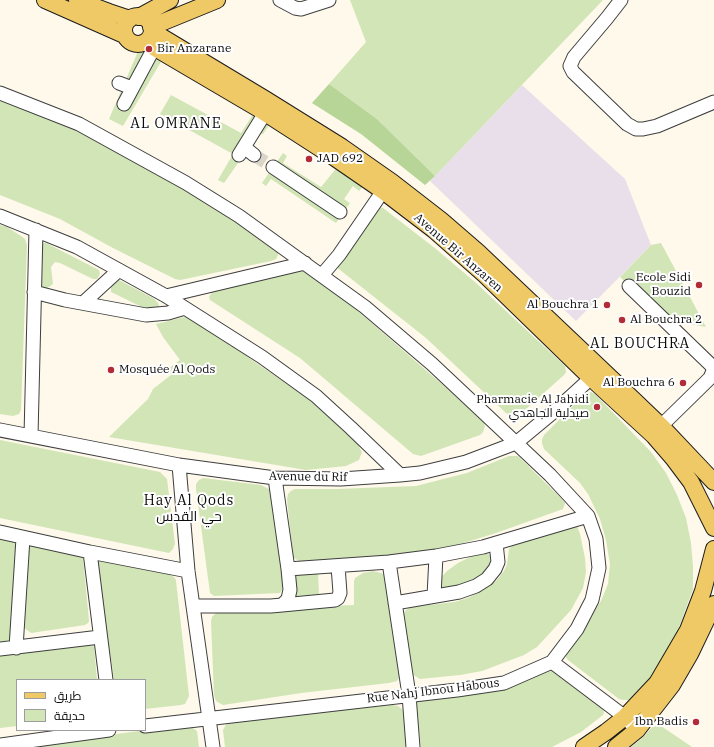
<!DOCTYPE html>
<html>
<head>
<meta charset="utf-8">
<style>
	body { margin:0 }
	#map { position:relative; width:714px; height:747px; overflow:hidden; background:#fef9ea; font-family:"IBM Plex Serif",Cairo,serif }
	canvas { display:block }
	.legend { position:absolute; left:16px; top:679px; width:130px; height:52px; box-sizing:border-box; background:#fff; border:1px solid #9d9d9d; margin:0; padding:5px 7px; list-style:none; font-size:12px; color:#0b0b0b }
	.legend li { display:flex; align-items:center; gap:8px; height:20px }
	.legend b { width:20px; border:1px solid #9d9d9d }
</style>
</head>
<body>
<div id="map">
<canvas width="714" height="747"></canvas>
<ul class="legend">
<li><b style="height:5px;background:#f0c967"></b>طريق</li>
<li><b style="height:11px;background:#d1e5b6"></b>حديقة</li>
</ul>
</div>
<script>
const g = document.querySelector('canvas').getContext('2d');
g.lineJoin = 'round';
function fill(path, color) { g.fillStyle = color; g.fill(path, 'evenodd'); }
const poly = rows => new Path2D(rows.map(r => 'M' + r).join(''));
function strokePath(path, color, width, dash) { g.strokeStyle = color; g.lineWidth = width; g.lineCap = dash ? 'butt' : 'round'; g.setLineDash(dash || []); g.stroke(path); }
function label(font, color, halo, rows, align = 'center') {
  g.font = font + ' "IBM Plex Serif",Cairo,serif'; g.lineWidth = 4; g.setLineDash([]); g.textBaseline = 'middle'; g.strokeStyle = halo; g.fillStyle = color; for (const [text, x, y, turn = 0] of rows) {
    g.save(); g.translate(x, y); g.rotate((+turn || 0) * Math.PI / 180); g.textAlign = isNaN(turn) ? turn : align; if (halo) g.strokeText(text, 0, 0); g.fillText(text, 0, 0); g.restore();
  }
}
const industrial = poly([
	[522,85,625,179,651,245,576,321,430,181]
]);
const green = poly([
	[350,0,603,0,435,176,377,119,329,84,366,42],
	[139,49,162,60,123,126,109,119],
	[171,95,241,133,254,113,272,121,263,134,259,133,224,183,218,180,233,154,160,114],
	[0,98,56,122,80,130,199,196,275,247,278,252,278,255,276,259,271,261,180,280,175,279,113,248,60,219,0,195],
	[283,153,287,156,283,163,321,187,339,165,365,184,359,191,353,186,344,199,350,203,336,223,271,179,266,186,262,183],
	[379,207,383,208,436,249,476,283,565,366,566,372,564,375,517,417,510,416,506,413,426,338,335,266],
	[0,225,7,227,21,236,25,239,27,245,21,410,19,414,13,416,0,414],
	[43,243,46,243,99,270,100,274,97,279,93,279,60,263,55,262,51,267,53,284,46,289,41,287,38,284,39,247],
	[661,243,706,327,690,324,682,325,677,327,620,277,651,245],
	[307,269,313,272,444,386,484,423,485,426,483,432,480,435,421,456,413,454,300,358,210,300,209,297,212,292],
	[115,280,119,280,153,298,158,303,159,306,157,309,150,311,111,292,111,284],
	[188,314,245,353,249,358,307,398,357,443,362,452,359,460,346,466,306,470,109,437,148,399,153,389,171,375,168,369,180,360,163,337,156,324,184,317],
	[591,392,595,394,651,452,666,473,677,495,686,518,691,543,693,566,693,589,678,630,665,655,652,676,633,697,629,700,623,700,619,699,568,660,565,656,565,653,601,601,608,584,610,564,606,540,600,519,588,494,580,483,544,449,542,443,542,439,544,435,583,396],
	[0,440,160,472,167,479,175,544,173,549,169,553,0,518],
	[509,456,518,456,561,498,565,503,563,509,496,533,444,549,389,557,300,562,293,557,287,499,288,494,291,491,295,489,337,489,416,486,467,473],
	[203,478,261,485,271,490,283,585,282,590,280,593,214,596,210,593,196,489,196,484,199,480],
	[571,525,577,526,580,534,585,558,586,572,583,588,571,610,537,647,524,655,482,671,460,675,420,679,412,674,402,620,404,613,406,610,411,607,455,602,470,597,496,581,504,571,507,564,509,549,512,546],
	[0,537,17,542,13,637,10,640,0,642],
	[31,545,81,556,83,558,89,621,88,623,85,625,31,633,23,627,28,547],
	[476,554,489,554,491,557,489,567,483,573,470,582,444,590,441,588,439,580,447,571,458,563],
	[98,560,164,570,175,578,176,581,189,696,185,704,181,705,145,709,145,680,114,680,97,562],
	[373,571,381,573,385,575,401,675,397,681,389,683,301,693,223,705,216,701,214,695,211,621,212,617,216,613,223,610,354,605,354,581,355,578,363,573],
	[318,572,319,595,296,596,294,573],
	[90,644,94,647,97,680,17,680,17,726,0,728,0,655],
	[549,669,603,708,604,713,603,715,581,732,552,747,421,747,416,704,417,701],
	[392,705,398,706,404,711,408,747,225,747,223,730,227,723,321,712],
	[657,722,664,728,692,747,631,747,641,739],
	[183,725,190,726,197,731,199,747,37,747,43,744]
]);
const forest = poly([
	[329,84,377,119,435,176,425,185,361,134,312,103]
]);
const minorTunnel = poly([
	[254,155,273,167]
]);
const minor = poly([
	[280,0,295,8,301,9,329,0],
	[621,0,607,18,574,57,570,66,573,72,627,124,636,129,643,129,657,126,714,102],
	[119,83,132,88],
	[0,93,79,124,186,183,239,216,365,307,432,364,550,475,588,516,596,539,599,568,592,600,577,629,552,662,504,683,457,690,145,726],
	[124,104,154,48],
	[244,147,254,155],
	[239,155,265,113],
	[273,167,340,212],
	[0,216,77,247,166,296,262,357,316,396,351,428,400,475],
	[322,275,339,255,383,191],
	[629,286,712,366,713,371,710,378,661,426],
	[34,292,65,300,146,315,168,313,185,308],
	[166,296,305,263],
	[83,303,119,270],
	[0,430,179,465,275,478,341,479,400,475,420,473,466,462,516,443,557,409,591,378],
	[31,436,36,230],
	[179,465,188,571,213,747],
	[0,532,90,552,188,571],
	[90,552,106,680],
	[389,562,409,695,413,747],
	[288,569,389,562,436,556,483,547,588,516],
	[434,596,436,556],
	[395,603,459,592,476,586,487,579,495,569,498,562,496,543],
	[282,605,335,600,338,598,340,593,338,566],
	[194,606,271,606,282,605,288,599,290,590,288,569,275,478],
	[16,648,23,538],
	[0,649,100,637],
	[552,662,625,717,637,730],
	[0,745,109,730]
]);
const major = poly([
	[45,0,124,35],
	[77,0,109,12,130,19],
	'124 30a14 14 0 1 1 28 0a14 14 0 1 1-28 0Z',
	[139,17,170,0],
	[151,27,217,0],
	[152,31,265,99,342,147,392,182,441,220,478,252,615,382,661,426,714,482],
	[145,42,259,109,335,158,383,191,434,230,485,275,591,378,654,436,673,458,691,482,714,528],
	[584,747,606,732,625,717,657,683,688,630,703,591,714,549],
	[616,747,637,730,672,685,690,654,714,604]
]);
const markers = [
	[149,49,4,"#b22c38"],
	[309,159,4,"#b22c38"],
	[699,285,4,"#b22c38"],
	[607,305,4,"#b22c38"],
	[622,320,4,"#b22c38"],
	[111,370,4,"#b22c38"],
	[683,383,4,"#b22c38"],
	[597,407,4,"#b22c38"],
	[696,722,4,"#b22c38"]
];
const poiNames = [
	["Bir Anzarane",157,49,"left"],
	["JAD 692",317,159,"left"],
	["Ecole Sidi",691,278],
	["Bouzid",691,292],
	["Al Bouchra 1",599,305],
	["Al Bouchra 2",630,320,"left"],
	["Mosquée Al Qods",119,370,"left"],
	["Al Bouchra 6",675,383],
	["Pharmacie Al Jahidi",589,400],
	["صيدلية الجاهدي",589,414],
	["Ibn Badis",688,722]
];
const streetNames = [
	["Avenue Bir Anzaren",458,253,41],
	["Avenue du Rif",308,477,1],
	["Rue Nahj Ibnou Habous",433,691,-7]
];
const quarterNames = [
	["AL OMRANE",176,124],
	["AL BOUCHRA",640,344],
	["Hay Al Qods",189,501],
	["حي القدس",189,517]
];
fill(industrial, '#e8dfea');
fill(green, '#d1e5b6');
fill(forest, '#b6d597');
strokePath(minorTunnel, '#dad5c9', 13, [13, 6]);
strokePath(minor, '#3e3e3e', 15);
strokePath(major, '#1c1c1c', 18);
strokePath(minor, '#fff', 13);
strokePath(major, '#f0c967', 16);
for (const [x, y, r, color] of markers) { const dot = new Path2D(); dot.arc(x, y, r, 0, 2 * Math.PI); g.fillStyle = color; g.fill(dot); strokePath(dot, '#fff', 1.5); }
label('12px', '#0b0b0b', '#fff', poiNames, 'right');
label('12px', '#0b0b0b', '#fff', streetNames);
g.letterSpacing = '1px';
label('14px', '#0b0b0b', '#fff', quarterNames);
g.letterSpacing = '0px';
</script>
</body>
</html>
